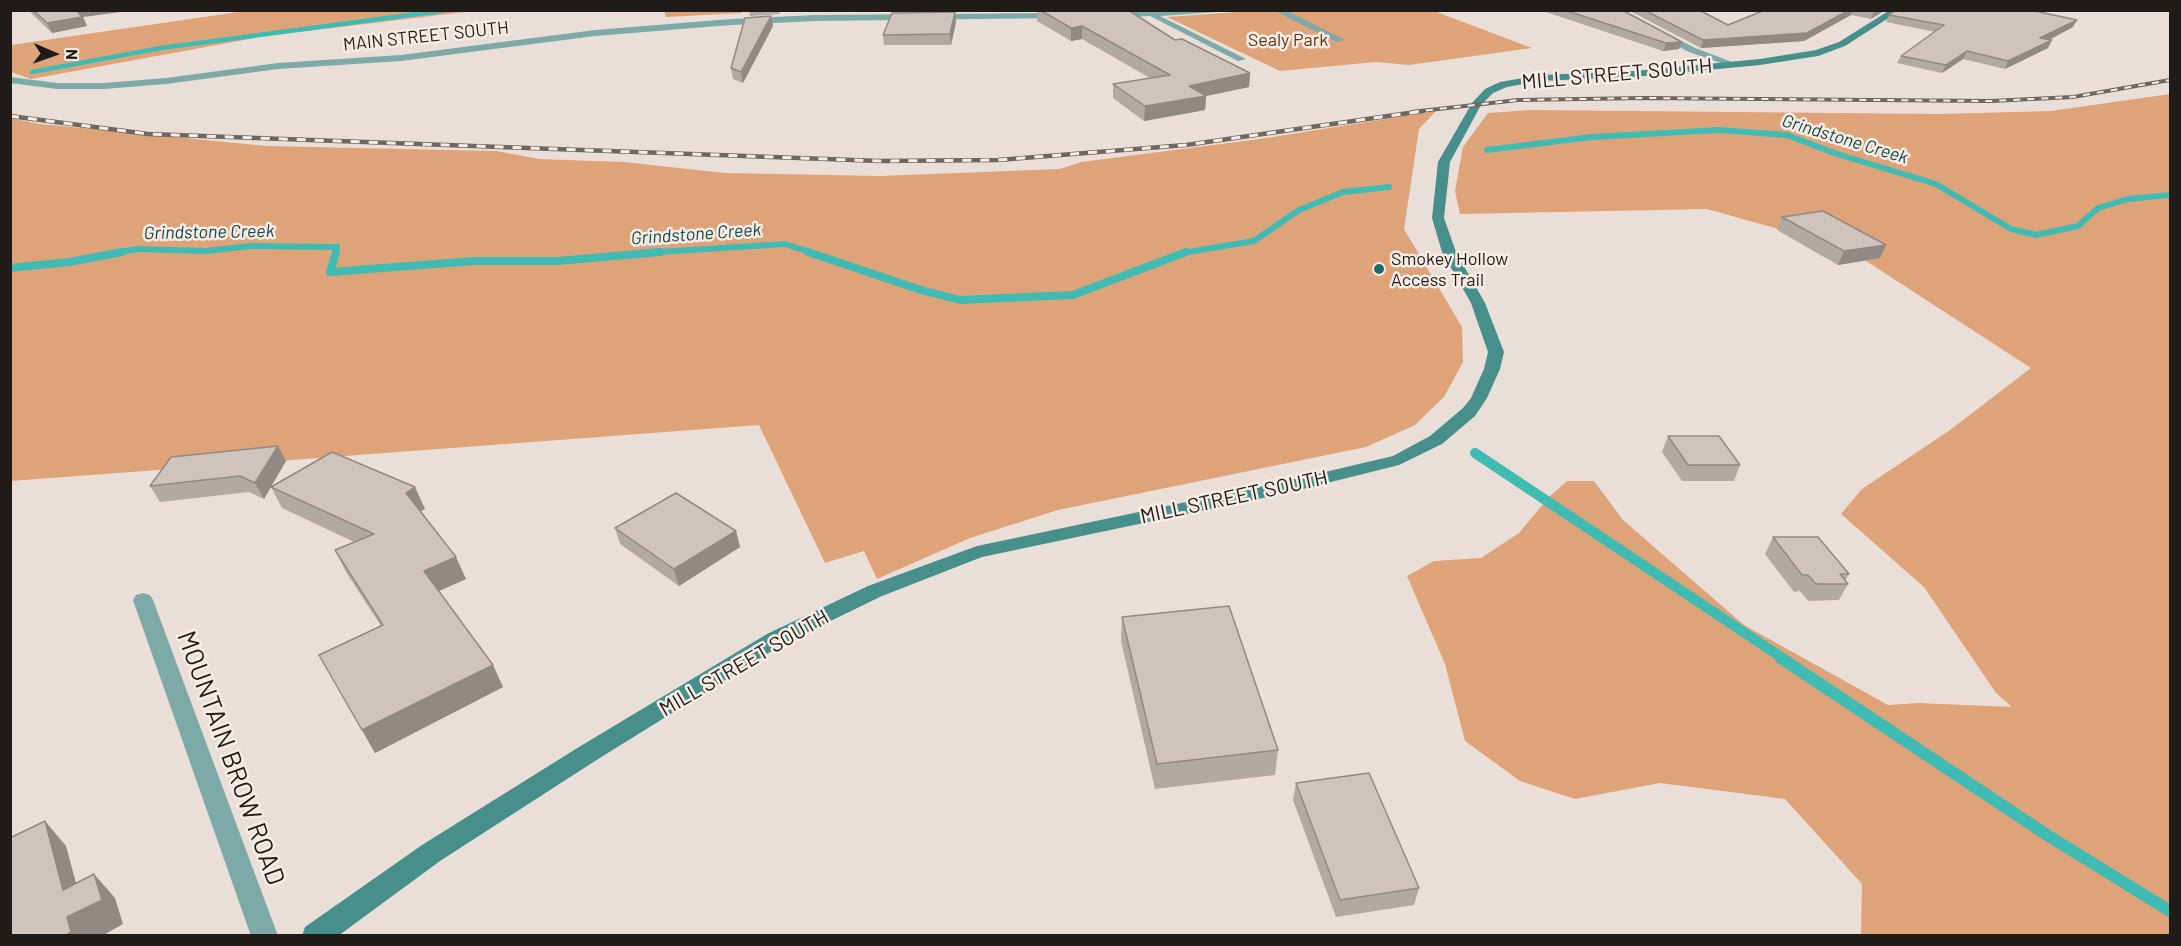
<!DOCTYPE html>
<html>
<head>
<meta charset="utf-8">
<style>
	body { margin:0 }
	#map { position:relative; width:2181px; height:946px; overflow:hidden; background:#eadfd8; font-family:Barlow,sans-serif }
	canvas { display:block }
	.frame { position:absolute; inset:0; border:12px solid #1f1b18; pointer-events:none }
	.north { position:absolute; left:24px; top:24px; width:60px; height:60px; -webkit-text-stroke:4px #f7ece5; paint-order:stroke; rotate:92deg; font-size:16px; font-weight:700; line-height:24px; text-align:center; color:#1f1b18 }
	.north::after { content:''; display:block; margin:auto; width:21px; height:27px; background:#1f1b18; clip-path:polygon(50% 0,100% 100%,50% 72%,0 100%) }
</style>
</head>
<body>
<div id="map">
<canvas width="2181" height="946"></canvas>
<div class="frame"></div>
<div class="north">N</div>
</div>
<script>
const g = document.querySelector('canvas').getContext('2d');
g.lineJoin = 'round';
function fill(path, color) { g.fillStyle = color; g.fill(path, 'evenodd'); }
const poly = rows => new Path2D(rows.map(r => 'M' + r).join(''));
function strokePath(path, color, width, dash) { g.strokeStyle = color; g.lineWidth = width; g.lineCap = dash ? 'butt' : 'round'; g.setLineDash(dash || []); g.stroke(path); }
function label(font, color, halo, rows, align = 'center') {
  g.font = font + ' Barlow,sans-serif'; g.lineWidth = 5; g.setLineDash([]); g.textBaseline = 'middle'; g.strokeStyle = halo; g.fillStyle = color; for (const [text, x, y, turn = 0] of rows) {
    g.save(); g.translate(x, y); g.rotate((+turn || 0) * Math.PI / 180); g.textAlign = isNaN(turn) ? turn : align; if (halo) g.strokeText(text, 0, 0); g.fillText(text, 0, 0); g.restore();
  }
}
const green = poly([
	[252,10,473,11,266,36,31,79,11,72,11,45],
	[1265,10,1434,11,1532,48,1409,65,1376,62,1280,71,1167,17],
	[741,11,742,13,666,17,664,11],
	[2170,94,2170,935,1861,935,1862,884,1785,799,1660,783,1575,799,1520,781,1465,741,1445,664,1407,576,1434,561,1481,558,1519,533,1549,497,1567,481,1594,481,1623,520,1744,625,1888,705,1918,703,2012,707,1996,693,1924,587,1841,514,1862,489,1950,430,2031,368,1846,248,1707,209,1460,214,1455,191,1463,147,1488,113,1531,110,1939,114,2051,111],
	[1436,111,1419,129,1404,229,1462,327,1463,362,1444,397,1415,425,1366,447,1058,510,970,538,877,579,864,551,825,563,759,425,11,481,10,118,40,124,267,146,496,151,539,159,624,162,725,173,880,176,1060,169,1081,162,1260,139]
]);
const streamFar4 = poly([
	[32,72,161,48,447,10]
]);
const streamFar3 = poly([
	[1487,150,1592,137,1719,130,1787,135,1837,154,1936,184,2011,229,2036,235,2078,226,2098,208,2128,199,2170,195],
	[114,253,137,249,207,251,250,246,337,247,335,253],
	[643,253,785,244,813,253],
	[1182,253,1254,241,1299,210,1343,192,1389,187]
]);
const streamFar2 = poly([
	[336,252,330,272,474,261,558,261,660,252],
	[808,252,921,290,960,300,1073,295,1186,252],
	[10,268,69,262,122,252]
]);
const streamFar1 = poly([
	[1475,453,1784,659]
]);
const stream = poly([
	[1781,658,2047,835,2170,911]
]);
const lane = poly([
	[1273,10,1285,10,1345,40,1337,42,1273,10]
]);
const street = poly([
	[1161,10,1245,10,1160,16,1246,59,1238,61,1150,16,1112,18,1108,15,1112,12,1161,10],
	[1061,13,1065,16,1064,18,816,21,731,25,595,36,401,61,278,69,166,84,104,89,57,89,10,83,10,77,57,83,104,83,166,78,278,63,401,55,595,30,731,19,816,15,1061,13],
	[1658,32,1664,32,1695,48,1740,65,1732,67,1689,52,1658,36,1658,32],
	[143,593,150,595,153,600,278,936,251,936,133,600,136,595,143,593]
]);
const secondary = poly([
	[1890,10,1901,10,1845,46,1818,56,1760,65,1634,77,1540,81,1507,87,1493,93,1481,105,1450,162,1444,218,1456,252,1485,303,1504,352,1500,369,1487,398,1475,416,1442,444,1399,465,1291,492,982,557,882,596,783,644,595,761,440,861,338,936,302,936,305,927,422,845,579,747,767,634,868,586,977,546,1291,480,1393,456,1430,436,1463,408,1471,398,1484,369,1488,352,1471,303,1442,252,1432,218,1438,162,1472,103,1485,89,1500,82,1540,75,1634,71,1760,59,1816,50,1839,42,1890,10]
]);
const railFar1 = poly([
	[1412,112,1518,100,1644,98,1991,101,2073,97,2170,80]
]);
const rail = poly([
	[10,116,148,134,880,161,998,160,1186,145,1423,111]
]);
const wall = poly([
	[28,10,134,10,83,17,87,26,52,33],
	[749,10,781,10,779,14,750,16],
	[896,10,958,10,897,12],
	[1037,10,1128,10,1175,40,1250,73,1249,87,1206,96,1205,110,1144,121,1113,98,1113,84,1150,78,1082,39,1071,41,1037,21],
	[1540,10,1622,10,1682,42,1679,49,1663,51],
	[1628,10,1699,10,1728,25,1765,10,1885,10,1871,19,1851,15,1804,41,1701,48],
	[1889,15,2073,27,2049,40,2048,48,2005,69,1963,59,1942,73,1897,63,1901,56,1935,32,1886,22],
	[771,16,773,26,743,83,733,79,731,68],
	[956,22,951,45,884,45,883,35],
	[1782,217,1886,245,1880,258,1838,265,1777,230],
	[1668,436,1740,465,1734,481,1682,481,1662,452],
	[278,446,286,461,271,486,425,509,421,511,466,579,439,591,503,687,375,753,319,655,381,626,346,572,335,550,354,542,282,508,271,487,264,499,249,492,160,502,150,486],
	[615,528,736,531,740,547,679,586,620,544],
	[1773,537,1849,574,1845,581,1848,584,1839,600,1808,601,1800,591,1794,592,1765,554],
	[1122,617,1278,750,1275,775,1155,789,1121,641],
	[1296,783,1419,888,1414,905,1336,917,1293,800]
]);
const shadedWall = poly([
	[75,10,134,10,83,17,87,26,52,33,47,23],
	[1849,10,1852,10,1851,15,1804,41,1701,48,1703,40],
	[1876,10,1885,10,1871,19,1874,12],
	[955,12,956,22,951,45,950,34],
	[771,16,773,26,743,83,741,72],
	[2077,20,2073,27,2037,46,2040,38],
	[1082,26,1082,39,1071,41,1071,28],
	[2052,40,2048,48,2005,69,2008,61],
	[1682,42,1679,49,1663,51,1666,43],
	[1967,51,1963,59,1942,73,1946,65],
	[1250,73,1249,87,1206,96,1205,110,1144,121,1145,106,1189,86],
	[1886,245,1880,258,1838,265,1844,251],
	[278,446,286,461,264,499,255,483],
	[415,487,425,509,416,514,406,493],
	[736,531,740,547,679,586,674,569],
	[456,557,466,579,434,593,424,571],
	[493,665,503,687,375,753,362,730],
	[45,821,66,846,83,909,94,874,115,898,123,924,102,936,65,936,67,917]
]);
const building = poly([
	[33,10,76,10,82,17,47,23,33,10],
	[1040,10,1128,10,1175,40,1182,39,1250,73,1189,86,1206,96,1145,106,1113,84,1170,75,1082,26,1071,28,1040,10],
	[1564,10,1622,10,1682,42,1666,43,1564,10],
	[1644,10,1699,10,1728,25,1765,10,1849,10,1807,33,1703,40,1644,10],
	[1896,10,2030,10,2077,20,2040,38,2052,40,2008,61,1967,51,1946,65,1901,56,1944,25,1889,15,1896,10],
	[955,12,950,34,883,35,892,13,955,12],
	[771,16,741,72,731,68,745,18,771,16],
	[1823,211,1886,245,1844,251,1782,217,1823,211],
	[1668,436,1719,436,1740,465,1688,465,1668,436],
	[278,446,255,483,240,476,150,486,171,457,278,446],
	[332,452,415,487,406,493,456,557,424,571,493,665,362,730,319,655,383,625,335,550,374,534,271,487,332,452],
	[676,493,736,531,674,569,615,528,676,493],
	[1773,537,1818,537,1849,574,1840,574,1848,584,1816,584,1808,575,1802,575,1773,537],
	[1229,606,1278,750,1157,764,1122,617,1229,606],
	[1369,773,1419,888,1340,900,1296,783,1369,773],
	[45,821,63,890,94,874,102,900,67,917,71,932,65,936,10,936,10,838,45,821]
]);
const markers = [
	[1379,269,6,"#1f6a66"]
];
const farStreetnames = [
	["MAIN STREET SOUTH",426,36,-6]
];
const farParknames = [
	["Sealy Park",1288,40]
];
const farWaternames = [
	["Grindstone Creek",1845,139,17],
	["Grindstone Creek",209,232,-1],
	["Grindstone Creek",696,234,-4]
];
const farPoinames = [
	["Smokey Hollow",1391,259],
	["Access Trail",1391,280]
];
const streetNames = [
	["MILL STREET SOUTH",1617,74,-5],
	["MILL STREET SOUTH",1234,497,-12],
	["MILL STREET SOUTH",744,663,-30]
];
const nearStreetnames = [
	["MOUNTAIN BROW ROAD",231,758,70]
];
fill(green, '#dfa379');
strokePath(streamFar4, '#3fbbb4', 4.5);
strokePath(streamFar3, '#3fbbb4', 6);
strokePath(streamFar2, '#3fbbb4', 8);
strokePath(streamFar1, '#3fbbb4', 10);
strokePath(stream, '#3fbbb4', 12);
fill(lane, '#7daaa7');
fill(street, '#7daaa7');
fill(secondary, '#468f8a');
strokePath(railFar1, '#6d6762', 4);
strokePath(rail, '#6d6762', 4.5);
strokePath(railFar1, '#f7ece5', 2, [7]);
strokePath(rail, '#f7ece5', 3, [9]);
fill(wall, '#b2a9a3');
fill(shadedWall, '#918984');
fill(building, '#cfc4bd');
strokePath(building, '#918984', 1.5);
for (const [x, y, r, color] of markers) { const dot = new Path2D(); dot.arc(x, y, r, 0, 2 * Math.PI); g.fillStyle = color; g.fill(dot); strokePath(dot, '#f7ece5', 2); }
label('18px', '#1f1b18', '#f7ece5', farStreetnames);
label('18px', '#63350e', '#f7ece5', farParknames);
label('italic 18px', '#124845', '#f7ece5', farWaternames);
label('18px', '#1f1b18', '#f7ece5', farPoinames, 'left');
label('21px', '#1f1b18', '#f7ece5', streetNames);
label('26px', '#1f1b18', '#f7ece5', nearStreetnames);
</script>
</body>
</html>
